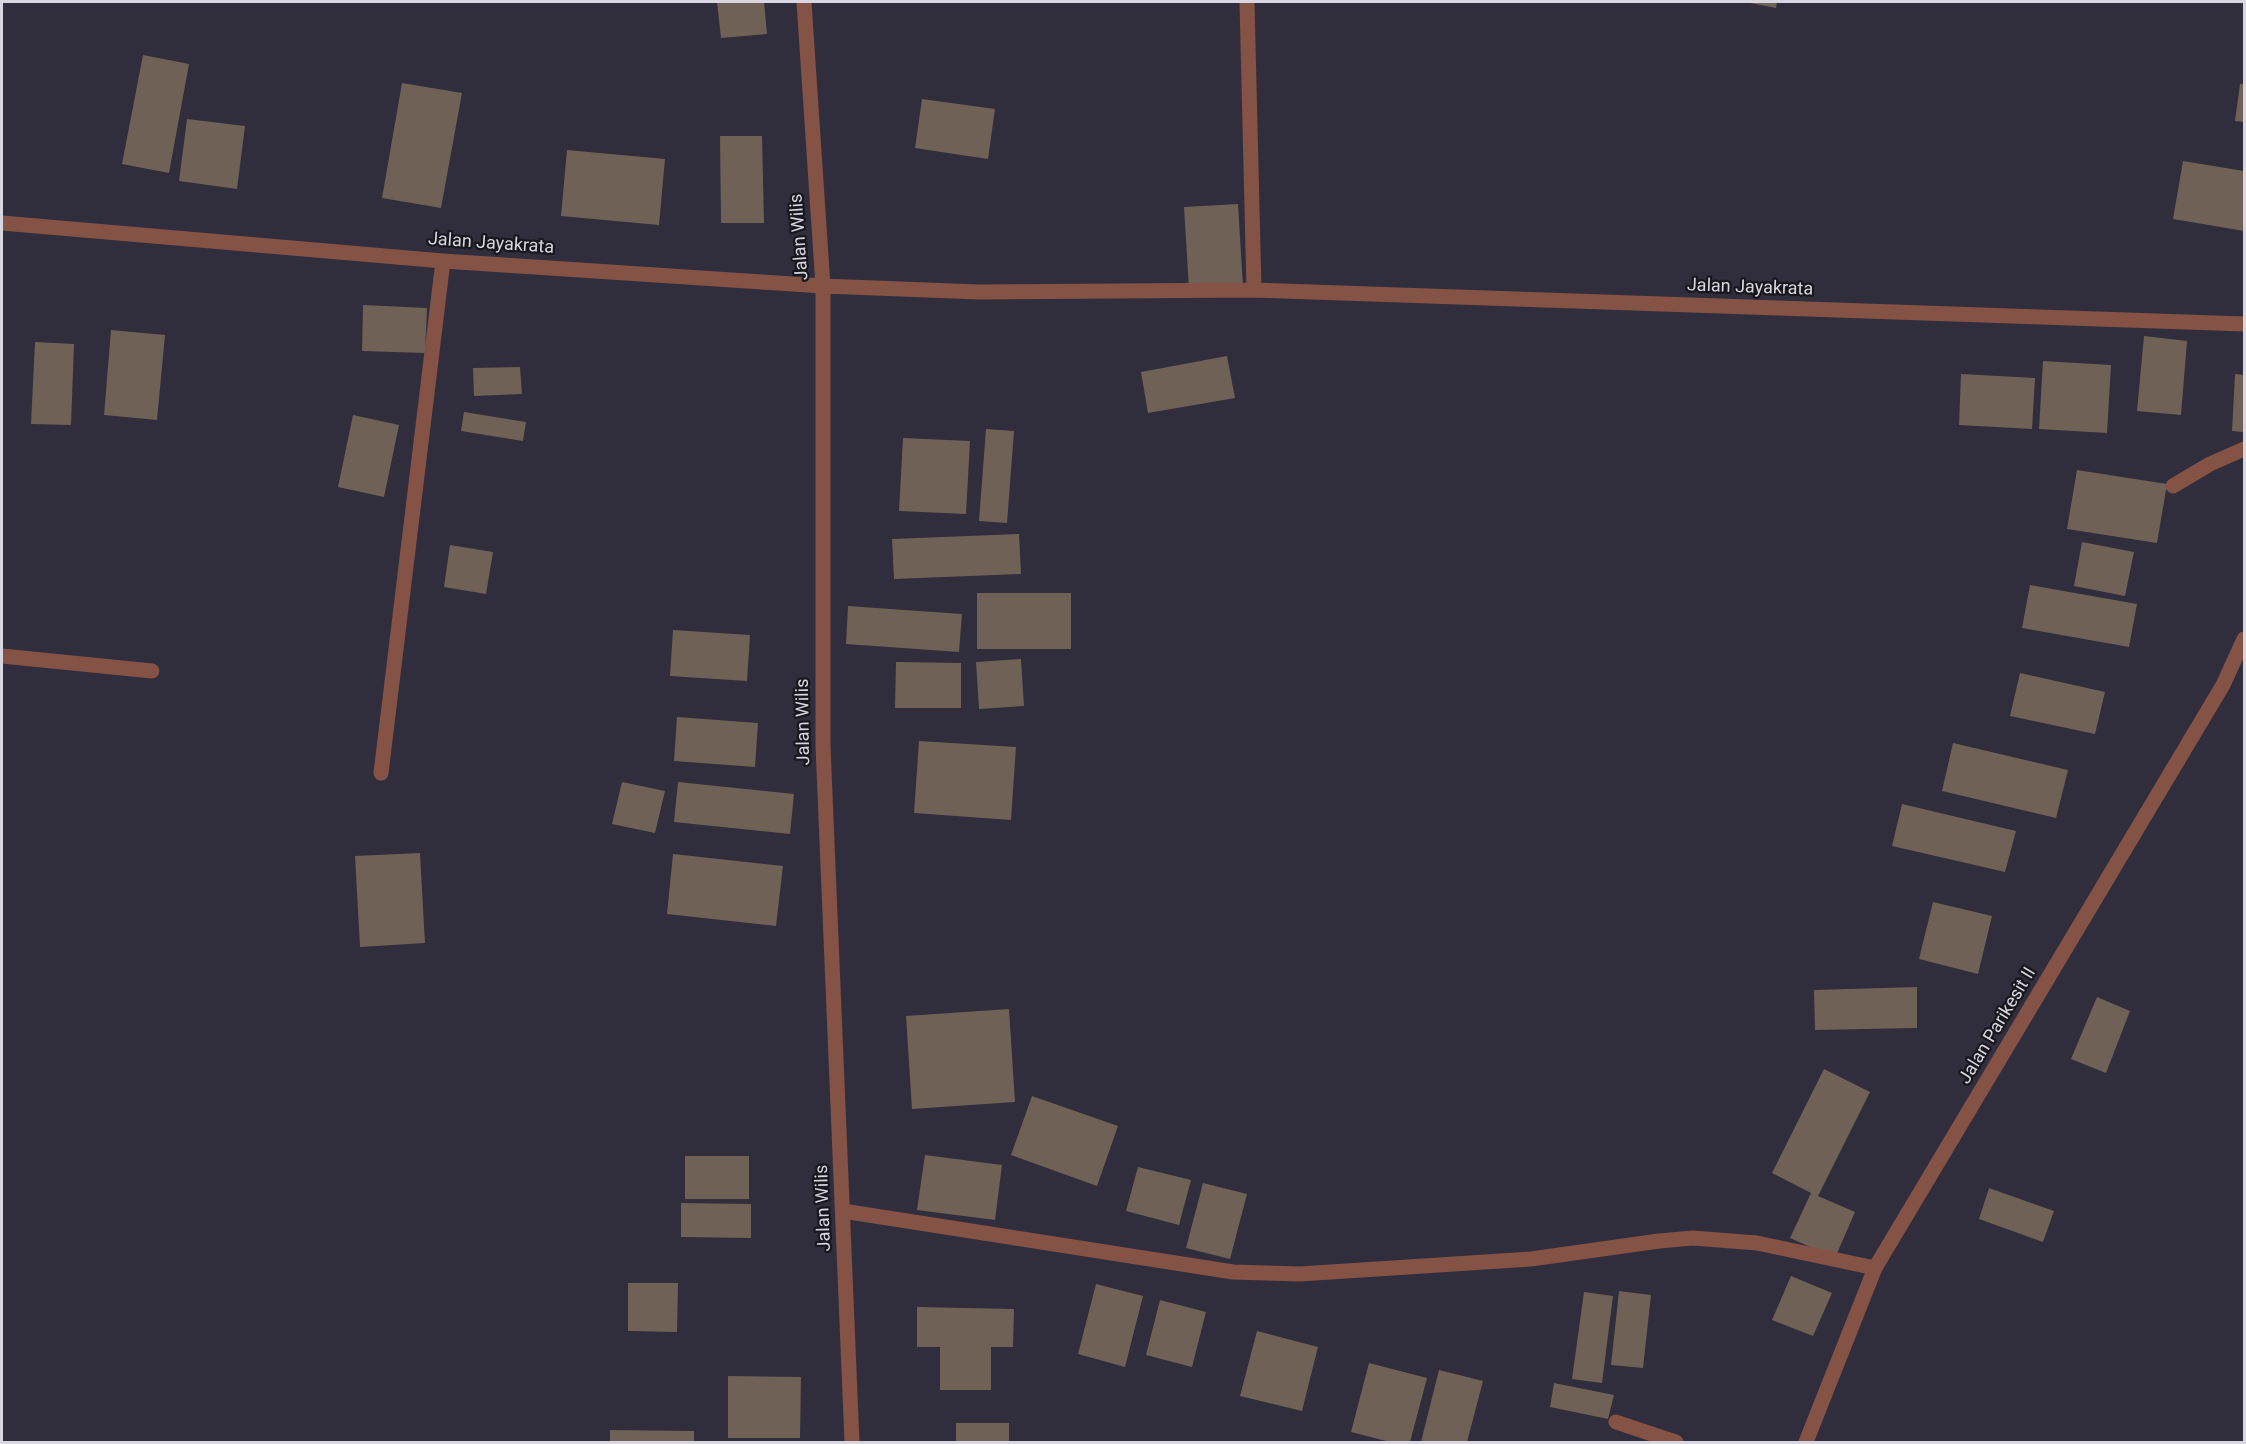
<!DOCTYPE html>
<html>
<head>
<meta charset="utf-8">
<style>
	body { margin:0 }
	#map { position:relative; width:2246px; height:1444px; overflow:hidden; background:#302d3c; font-family:Roboto,sans-serif }
	canvas { display:block }
	.frame { position:absolute; inset:0; border:3px solid #d8d6e0; pointer-events:none }
</style>
</head>
<body>
<div id="map">
<canvas width="2246" height="1444"></canvas>
<div class="frame"></div>
</div>
<script>
const g = document.querySelector('canvas').getContext('2d');
g.lineJoin = 'round';
function fill(path, color) { g.fillStyle = color; g.fill(path, 'evenodd'); }
const poly = rows => new Path2D(rows.map(r => 'M' + r).join(''));
function strokePath(path, color, width, dash) { g.strokeStyle = color; g.lineWidth = width; g.lineCap = dash ? 'butt' : 'round'; g.setLineDash(dash || []); g.stroke(path); }
function label(font, color, halo, rows, align = 'center') {
  g.font = font + ' Roboto,sans-serif'; g.lineWidth = 4.5; g.setLineDash([]); g.textBaseline = 'middle'; g.strokeStyle = halo; g.fillStyle = color; for (const [text, x, y, turn = 0] of rows) {
    g.save(); g.translate(x, y); g.rotate((+turn || 0) * Math.PI / 180); g.textAlign = isNaN(turn) ? turn : align; if (halo) g.strokeText(text, 0, 0); g.fillText(text, 0, 0); g.restore();
  }
}
const building = poly([
	[717,2,764,2,767,34,721,38],
	[1745,2,1777,2,1776,8],
	[143,55,189,64,169,173,122,164],
	[402,83,462,93,441,208,382,198],
	[2240,84,2244,84,2244,122,2235,121],
	[922,99,995,109,988,159,915,148],
	[187,119,245,126,237,189,179,181],
	[720,136,762,136,764,223,721,223],
	[567,150,665,159,659,225,561,216],
	[2183,161,2244,171,2244,231,2173,219],
	[1238,204,1243,287,1189,290,1184,207],
	[363,305,427,308,425,353,362,351],
	[111,330,165,335,157,420,104,415],
	[2144,336,2187,341,2181,415,2137,411],
	[35,342,74,344,71,425,31,424],
	[1227,356,1235,398,1148,413,1141,372],
	[2043,361,2111,365,2107,433,2039,429],
	[520,367,522,394,474,396,473,368],
	[1961,374,2035,378,2032,429,1959,425],
	[2235,374,2244,375,2244,432,2232,431],
	[464,412,526,422,523,441,461,431],
	[353,415,399,425,384,497,338,487],
	[986,429,1014,431,1007,523,979,521],
	[903,438,970,441,966,514,899,511],
	[2077,470,2167,484,2157,543,2067,529],
	[1019,534,1021,574,894,579,892,539],
	[2082,542,2134,552,2125,596,2074,586],
	[450,545,493,552,486,594,444,587],
	[2030,585,2137,604,2129,647,2022,628],
	[977,593,1071,593,1071,649,977,649],
	[848,606,962,614,959,652,846,644],
	[673,630,750,635,747,681,670,676],
	[1021,659,1024,706,979,709,976,662],
	[896,662,961,663,961,708,895,708],
	[2020,673,2105,692,2095,734,2010,716],
	[677,717,758,723,755,767,674,761],
	[919,741,1016,747,1011,820,914,813],
	[1953,743,2068,770,2056,818,1942,791],
	[622,782,665,791,655,833,612,824],
	[678,782,794,794,790,834,674,822],
	[1902,804,2016,831,2005,872,1892,846],
	[420,853,425,943,360,947,355,856],
	[673,854,783,866,776,926,667,914],
	[1933,902,1992,916,1978,974,1919,959],
	[1917,987,1917,1028,1815,1030,1814,990],
	[2097,997,2130,1011,2106,1073,2071,1059],
	[1009,1009,1015,1102,912,1109,906,1016],
	[1824,1069,1870,1092,1818,1196,1855,1212,1835,1258,1790,1238,1811,1193,1772,1173],
	[1032,1096,1118,1126,1097,1186,1011,1155],
	[925,1155,1002,1165,995,1220,917,1210],
	[685,1156,749,1156,749,1199,685,1199],
	[1138,1167,1191,1180,1179,1225,1126,1211],
	[1203,1183,1247,1194,1230,1259,1186,1248],
	[1989,1188,2054,1211,2043,1242,1979,1219],
	[681,1203,751,1204,751,1238,681,1237],
	[1791,1276,1832,1293,1813,1336,1772,1320],
	[628,1283,678,1283,677,1332,628,1331],
	[1096,1284,1143,1296,1125,1367,1078,1354],
	[1619,1291,1651,1295,1643,1368,1611,1365],
	[1584,1292,1613,1296,1602,1383,1572,1379],
	[1160,1300,1206,1312,1192,1367,1146,1355],
	[917,1307,1014,1309,1013,1347,991,1347,991,1390,940,1390,940,1347,917,1347],
	[1257,1331,1318,1347,1302,1411,1240,1396],
	[1369,1363,1427,1378,1410,1442,1390,1442,1351,1432],
	[1439,1370,1483,1381,1467,1442,1421,1442],
	[728,1376,801,1377,800,1438,728,1438],
	[1554,1383,1614,1395,1608,1419,1550,1407],
	[956,1423,1009,1423,1009,1442,956,1442],
	[610,1430,694,1431,694,1442,610,1442]
]);
const service = poly([
	[2173,486,2210,464,2244,449],
	[2,656,152,671],
	[1616,1422,1676,1442]
]);
const minor = poly([
	[804,2,823,286,823,746,852,1442],
	[1247,2,1254,290],
	[2,223,443,261,823,286,979,292,1254,290,2244,324],
	[381,773,443,261],
	[843,1211,1233,1272,1300,1274,1531,1259,1659,1241,1693,1238,1757,1243,1875,1268],
	[1806,1442,1875,1268,2223,685,2244,639]
]);
const streetNames = [
	["Jalan Wilis",800,237,-94],
	["Jalan Jayakrata",491,244,4],
	["Jalan Jayakrata",1750,288,2],
	["Jalan Wilis",804,722,-91],
	["Jalan Parikesit II",1998,1026,-59],
	["Jalan Wilis",824,1208,-92]
];
fill(building, '#6f6155');
strokePath(service, '#855246', 15);
strokePath(minor, '#855246', 15);
label('18px', '#d8d6e0', '#18171d', streetNames);
</script>
</body>
</html>
